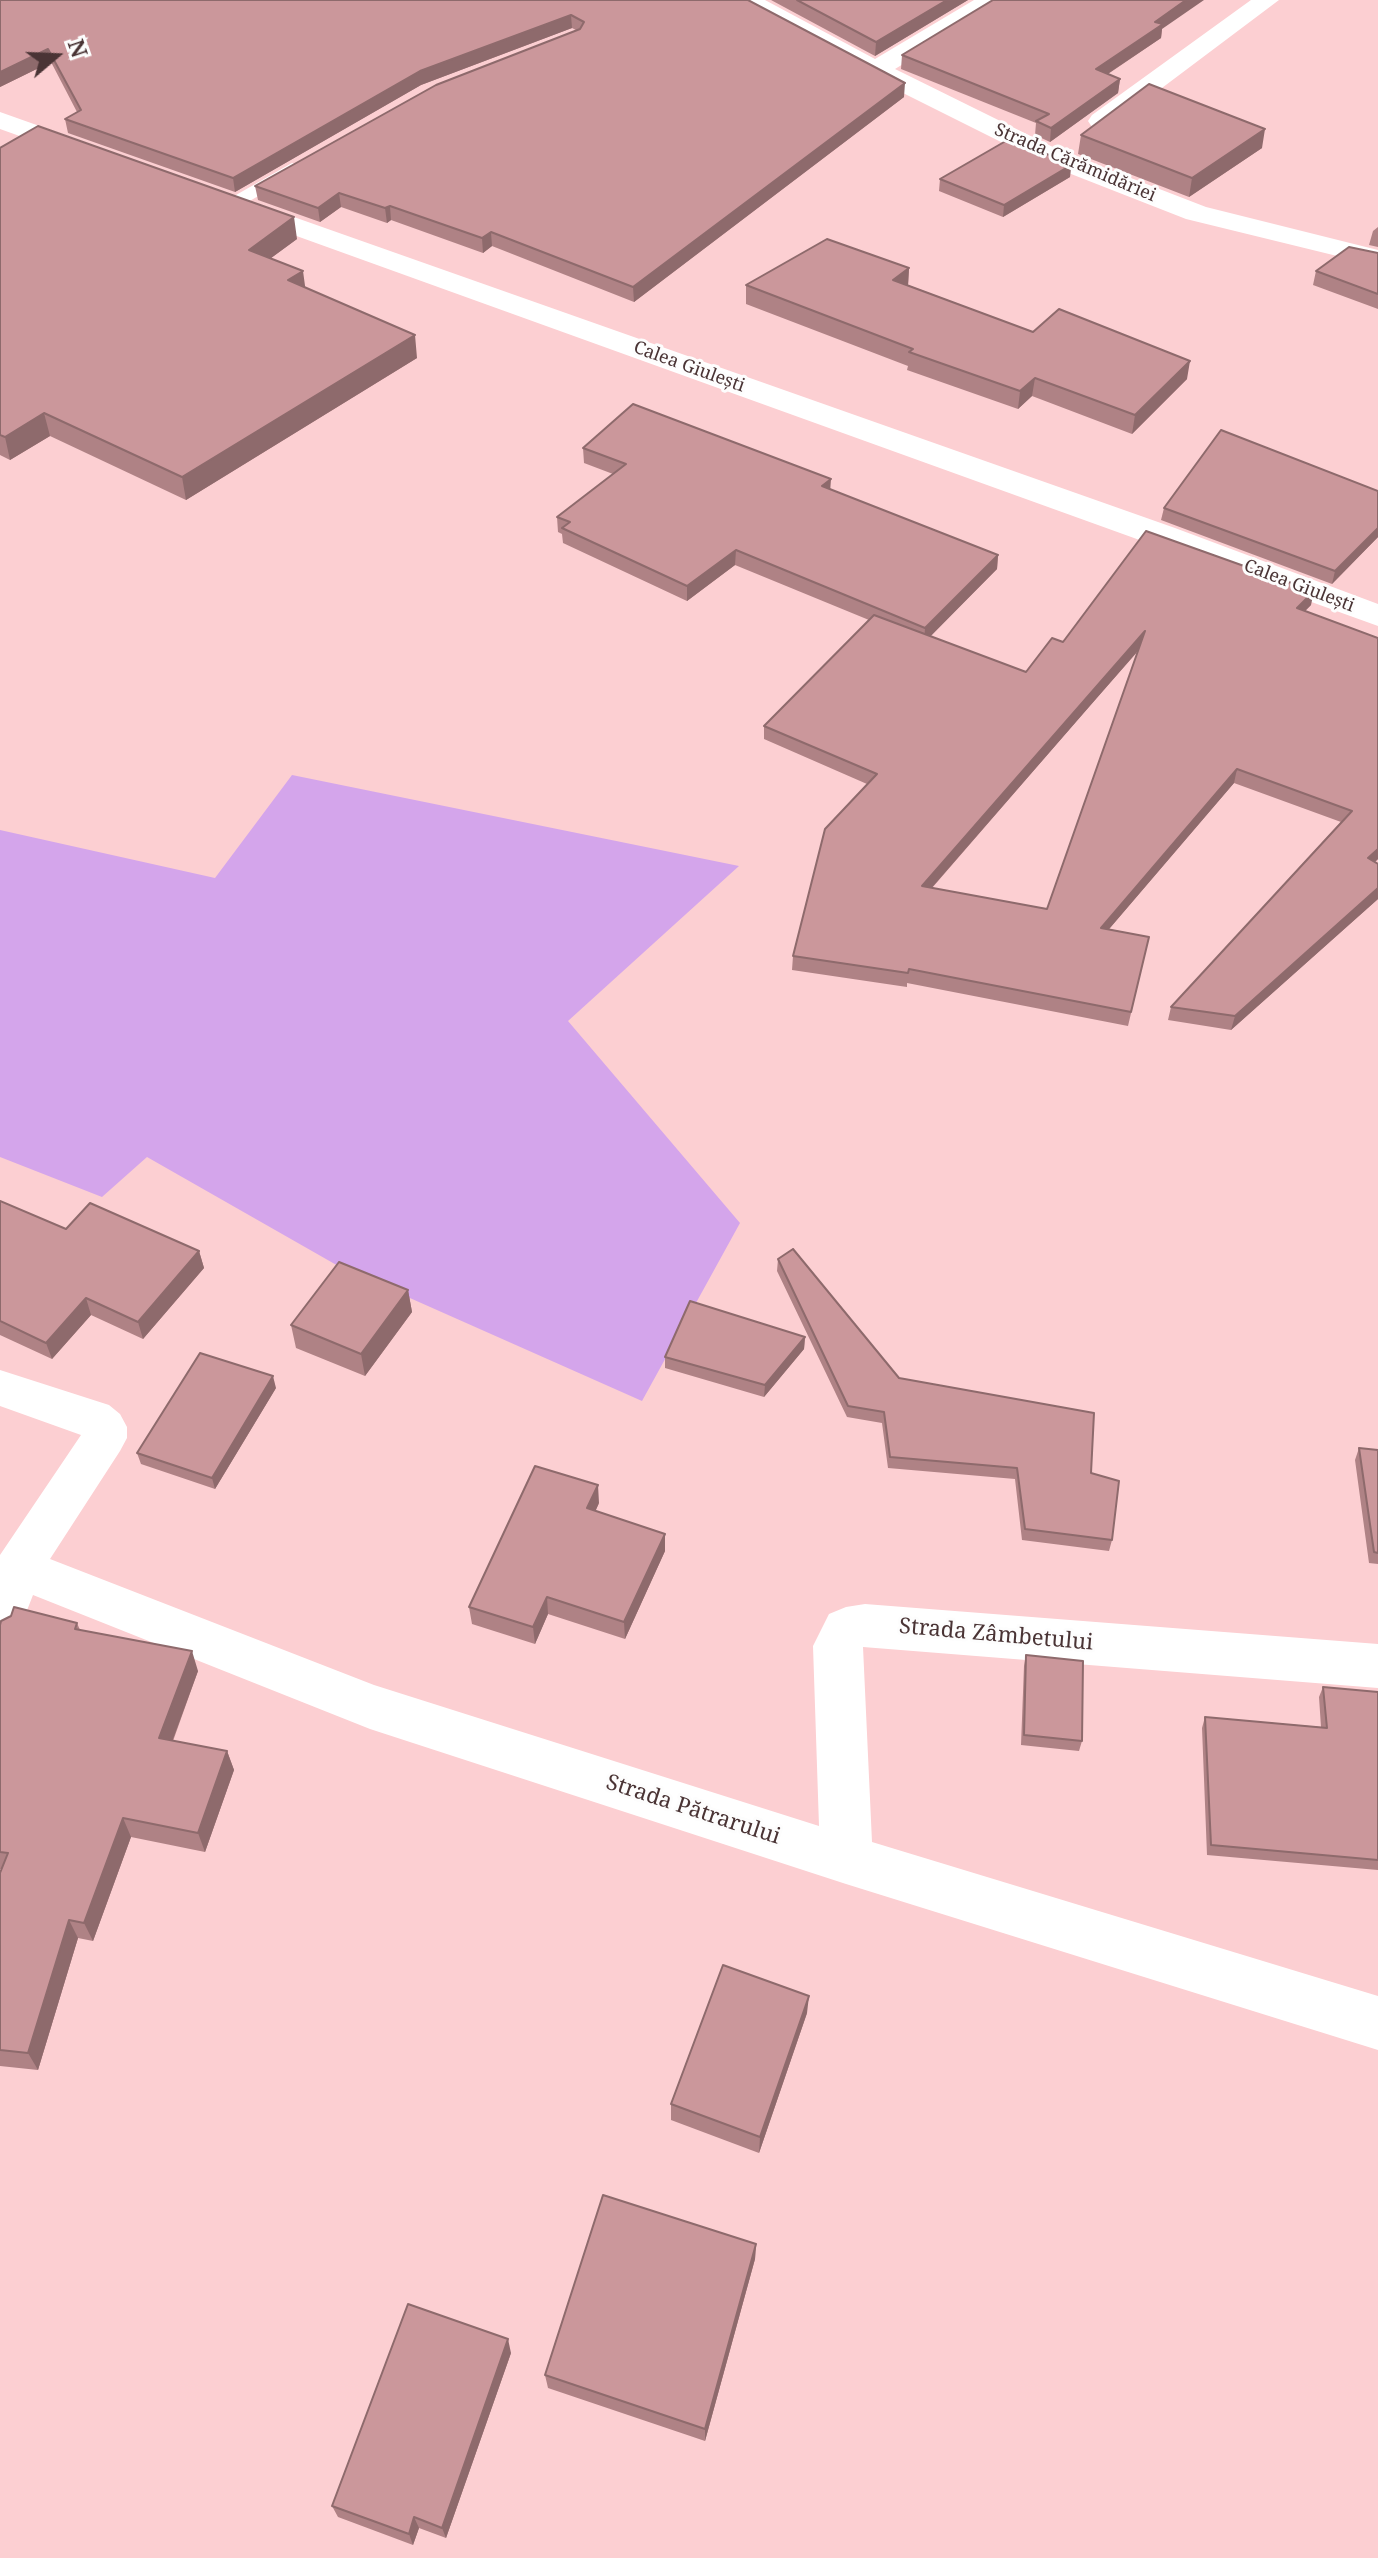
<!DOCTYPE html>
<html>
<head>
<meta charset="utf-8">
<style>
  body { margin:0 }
  #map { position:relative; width:1378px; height:2558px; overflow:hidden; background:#fccfd2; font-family:"Noto Serif",serif }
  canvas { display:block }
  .north { position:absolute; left:16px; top:16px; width:80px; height:80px; -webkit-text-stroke:6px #fdfdfd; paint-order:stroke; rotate:71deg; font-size:22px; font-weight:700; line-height:32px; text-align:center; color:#4a3435 }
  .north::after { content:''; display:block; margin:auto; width:28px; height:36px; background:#4a3435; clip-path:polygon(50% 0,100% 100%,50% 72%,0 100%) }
</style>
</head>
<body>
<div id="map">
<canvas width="1378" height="2558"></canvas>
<div class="north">N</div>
</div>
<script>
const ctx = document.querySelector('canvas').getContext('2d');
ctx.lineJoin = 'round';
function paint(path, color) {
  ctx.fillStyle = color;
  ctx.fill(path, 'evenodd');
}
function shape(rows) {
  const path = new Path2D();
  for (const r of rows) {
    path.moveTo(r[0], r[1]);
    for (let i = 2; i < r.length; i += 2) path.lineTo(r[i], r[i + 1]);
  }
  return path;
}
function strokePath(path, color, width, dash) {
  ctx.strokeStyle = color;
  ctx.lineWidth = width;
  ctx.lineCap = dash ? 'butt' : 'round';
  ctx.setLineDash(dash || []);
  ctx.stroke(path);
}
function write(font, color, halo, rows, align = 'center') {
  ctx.font = font + ' "Noto Serif",serif';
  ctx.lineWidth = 6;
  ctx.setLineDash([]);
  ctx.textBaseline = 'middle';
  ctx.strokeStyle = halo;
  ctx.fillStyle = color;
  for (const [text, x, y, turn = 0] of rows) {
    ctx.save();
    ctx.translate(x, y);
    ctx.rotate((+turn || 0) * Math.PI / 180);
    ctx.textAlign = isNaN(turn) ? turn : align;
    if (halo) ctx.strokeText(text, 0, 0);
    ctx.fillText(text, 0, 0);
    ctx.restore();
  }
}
paint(shape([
  [292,775,739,866,568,1021,740,1223,642,1401,340,1267,147,1157,102,1197,0,1157,0,830,215,878]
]), '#d4a5eb');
paint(shape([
  [292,163,299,165,302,169,299,173,239,207,232,209,222,203,292,163]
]), '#fff');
paint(shape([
  [735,0,765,0,875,59,974,0,1003,0,1000,5,895,69,1061,151,1206,207,1378,250,1378,266,1186,219,1043,163,867,75,738,5,735,0],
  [1251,0,1279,0,1110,127,1092,127,1088,121,1092,115,1251,0],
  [0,1370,109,1405,120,1414,127,1427,127,1438,120,1451,50,1559,374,1685,819,1826,813,1646,829,1614,846,1607,865,1604,1378,1644,1378,1688,863,1647,872,1842,1378,1996,1378,2050,846,1884,370,1729,33,1595,17,1636,0,1642,0,1555,81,1435,0,1406,0,1370]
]), '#fff');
paint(shape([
  [0,112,93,145,97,151,93,157,84,159,0,129,0,112],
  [240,198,1175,528,1378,604,1378,626,230,212,226,206,230,200,240,198]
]), '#fff');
paint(shape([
  [0,0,748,0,904,97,634,302,492,246,483,253,391,220,387,223,341,207,320,222,258,200,255,186,576,30,572,28,421,85,235,192,68,133,65,119,77,112,51,62,0,87],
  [771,0,968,0,875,56],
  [1162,29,1161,38,1108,74,1120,79,1118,93,1050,142,1035,135,1036,123,901,69,902,55],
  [1081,135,1262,148,1189,197,1078,154],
  [0,148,297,239,271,258,305,287,417,358,186,500,50,436,10,460,0,455],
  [1071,165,1070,177,1003,217,939,191,940,179],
  [1378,227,1378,247,1369,245,1373,231],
  [1378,253,1378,309,1313,285,1316,271],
  [909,268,908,285,1033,332,1187,379,1132,434,1032,396,1018,409,907,370,908,366,746,304,746,285],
  [583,448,830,489,998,555,997,569,930,636,1026,672,1063,642,1311,605,1305,611,1378,638,1378,859,1375,862,1378,864,1378,899,1231,1030,1168,1020,1171,1007,1341,822,1234,783,1109,929,1149,937,1128,1026,907,983,907,987,792,970,793,956,867,784,764,739,764,726,869,620,735,565,687,601,563,543,562,534,558,532,557,517,613,474,584,463],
  [1139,650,1047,909,932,888,1087,709],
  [1378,491,1378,537,1332,584,1161,520,1164,508],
  [0,1201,66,1229,199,1251,204,1268,143,1339,91,1315,52,1359,0,1335],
  [778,1259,899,1378,1091,1473,1112,1540,1109,1551,1022,1540,1015,1479,888,1468,882,1423,847,1417,777,1271],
  [408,1290,412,1312,365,1376,296,1348,291,1325],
  [805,1337,804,1349,764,1397,665,1368,665,1357],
  [276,1388,215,1489,141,1464,137,1453],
  [1359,1448,1378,1450,1378,1564,1369,1563,1355,1460],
  [599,1503,595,1511,665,1534,665,1551,625,1639,548,1614,535,1644,472,1624,469,1607],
  [77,1623,80,1630,198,1671,173,1741,227,1751,234,1770,205,1852,131,1837,93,1941,78,1938,38,2070,0,2066,0,1873,2,1869,0,1869,0,1625],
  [1026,1655,1082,1741,1079,1751,1021,1745,1024,1666],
  [1323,1687,1378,1692,1378,1870,1207,1855,1202,1728,1205,1717,1321,1727,1319,1697],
  [807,2013,759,2153,671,2120,671,2104],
  [756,2244,755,2259,705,2441,548,2388,545,2375],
  [511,2353,446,2538,419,2528,413,2545,338,2517,332,2506]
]), '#af8285');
paint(shape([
  [947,0,968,0,875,56,876,42],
  [1186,0,1204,0,1162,29,1161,38,1094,83,1096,69,1155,22],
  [571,15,572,28,421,85,235,192,233,178,420,71],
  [48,49,51,62,0,87,0,72],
  [1120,79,1118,93,1050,142,1051,128],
  [905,83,904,97,634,302,633,287],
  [1265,129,1262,148,1189,197,1192,178],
  [1071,165,1070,177,1003,217,1004,205],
  [339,193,341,207,320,222,318,208],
  [390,206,391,220,387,223,385,208],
  [294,217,297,239,252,272,249,250],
  [491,232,492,246,483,253,482,238],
  [909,268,908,286,893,280],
  [303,271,306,293,288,280],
  [415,335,417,358,186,500,182,477],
  [1190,361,1187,379,1132,434,1135,415],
  [1035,378,1032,396,1018,409,1020,391],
  [44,413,50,436,10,460,5,437],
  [831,479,830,493,822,486],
  [1378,528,1378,537,1332,584,1335,571],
  [736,550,735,565,687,601,687,586],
  [998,555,997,569,924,643,925,628],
  [1314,591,1311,605,1294,622,1297,608],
  [1145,631,1143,645,921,900,922,886],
  [1237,769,1234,783,1098,942,1101,928],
  [1378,849,1378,859,1364,872,1368,858],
  [1378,888,1378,899,1231,1030,1235,1016],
  [199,1251,204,1268,143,1339,138,1322],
  [408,1290,412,1312,365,1376,361,1354],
  [86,1298,91,1315,52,1359,46,1343],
  [805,1337,804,1349,764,1397,765,1385],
  [273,1376,276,1388,215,1489,212,1478],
  [598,1485,599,1503,589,1526,587,1508],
  [665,1534,665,1551,625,1639,624,1622],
  [547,1597,548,1614,535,1644,533,1627],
  [192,1651,198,1671,166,1758,159,1738],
  [227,1751,234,1770,205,1852,198,1833],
  [123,1818,131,1837,93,1941,84,1923],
  [69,1920,78,1938,38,2070,28,2053],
  [809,1996,807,2013,759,2153,760,2137],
  [756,2244,755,2259,705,2441,705,2429],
  [508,2339,511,2353,446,2538,442,2528],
  [414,2517,419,2528,413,2545,409,2534]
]), '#8e6a6c');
const building = shape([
  [0,0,748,0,905,83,633,287,491,232,482,238,390,206,385,208,339,193,318,208,255,186,436,85,580,29,584,22,571,15,420,71,233,178,65,119,81,110,48,49,0,72,0,0],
  [797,0,947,0,876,42,797,0],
  [993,0,1186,0,1155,22,1163,24,1096,69,1120,79,1051,128,1036,121,1049,114,902,55,993,0],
  [1149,84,1265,129,1192,178,1081,135,1149,84],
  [38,126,294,217,249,250,303,271,288,280,415,335,182,477,44,413,5,437,0,435,0,148,38,126],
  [1011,138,1071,165,1004,205,940,179,1011,138],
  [827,239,909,268,893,280,1033,332,1059,309,1190,361,1135,415,1035,378,1020,391,909,352,913,349,746,285,827,239],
  [1349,247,1378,253,1378,294,1316,271,1349,247],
  [633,404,831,479,822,486,998,555,925,628,736,550,687,586,562,528,570,522,557,517,626,464,583,448,633,404],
  [1221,430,1378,491,1378,528,1335,571,1164,508,1221,430],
  [1146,531,1314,591,1297,608,1378,638,1378,849,1368,858,1378,864,1378,888,1235,1016,1171,1007,1352,811,1237,769,1101,928,1149,937,1131,1012,909,969,908,973,793,956,825,829,877,774,764,726,874,615,1026,672,1052,638,1063,642,1146,531],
  [1145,631,1047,909,922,886,1145,631],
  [0,1201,66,1229,90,1203,199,1251,138,1322,86,1298,46,1343,0,1321,0,1201],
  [793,1249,899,1378,1094,1413,1091,1473,1119,1481,1112,1540,1025,1529,1017,1468,890,1457,884,1412,848,1406,778,1259,793,1249],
  [339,1262,408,1290,361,1354,291,1325,339,1262],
  [690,1301,805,1337,765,1385,665,1357,690,1301],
  [200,1353,273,1376,212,1478,137,1453,200,1353],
  [1359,1448,1378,1450,1378,1553,1374,1552,1359,1448],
  [535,1466,598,1485,587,1508,665,1534,624,1622,547,1597,533,1627,469,1607,535,1466],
  [14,1607,77,1623,75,1629,192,1651,159,1738,227,1751,198,1833,123,1818,84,1923,69,1920,28,2053,0,2050,0,1873,8,1853,0,1852,0,1625,1,1621,11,1616,14,1607],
  [1026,1655,1083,1661,1082,1741,1024,1735,1026,1655],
  [1323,1687,1378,1692,1378,1860,1211,1845,1205,1717,1327,1728,1323,1687],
  [723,1965,809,1996,760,2137,671,2104,723,1965],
  [603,2195,756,2244,705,2429,545,2375,603,2195],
  [408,2304,508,2339,442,2528,414,2517,409,2534,332,2506,408,2304]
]);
paint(building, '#cb979b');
strokePath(building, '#8e6a6c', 2);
write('18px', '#4a3435', '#fdfdfd', [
  ["Strada Cărămidăriei",1075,163,23],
  ["Calea Giulești",689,367,20],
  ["Calea Giulești",1299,586,21]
]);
write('22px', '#4a3435', '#fdfdfd', [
  ["Strada Zâmbetului",996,1635,5],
  ["Strada Pătrarului",693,1810,18]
]);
</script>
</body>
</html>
